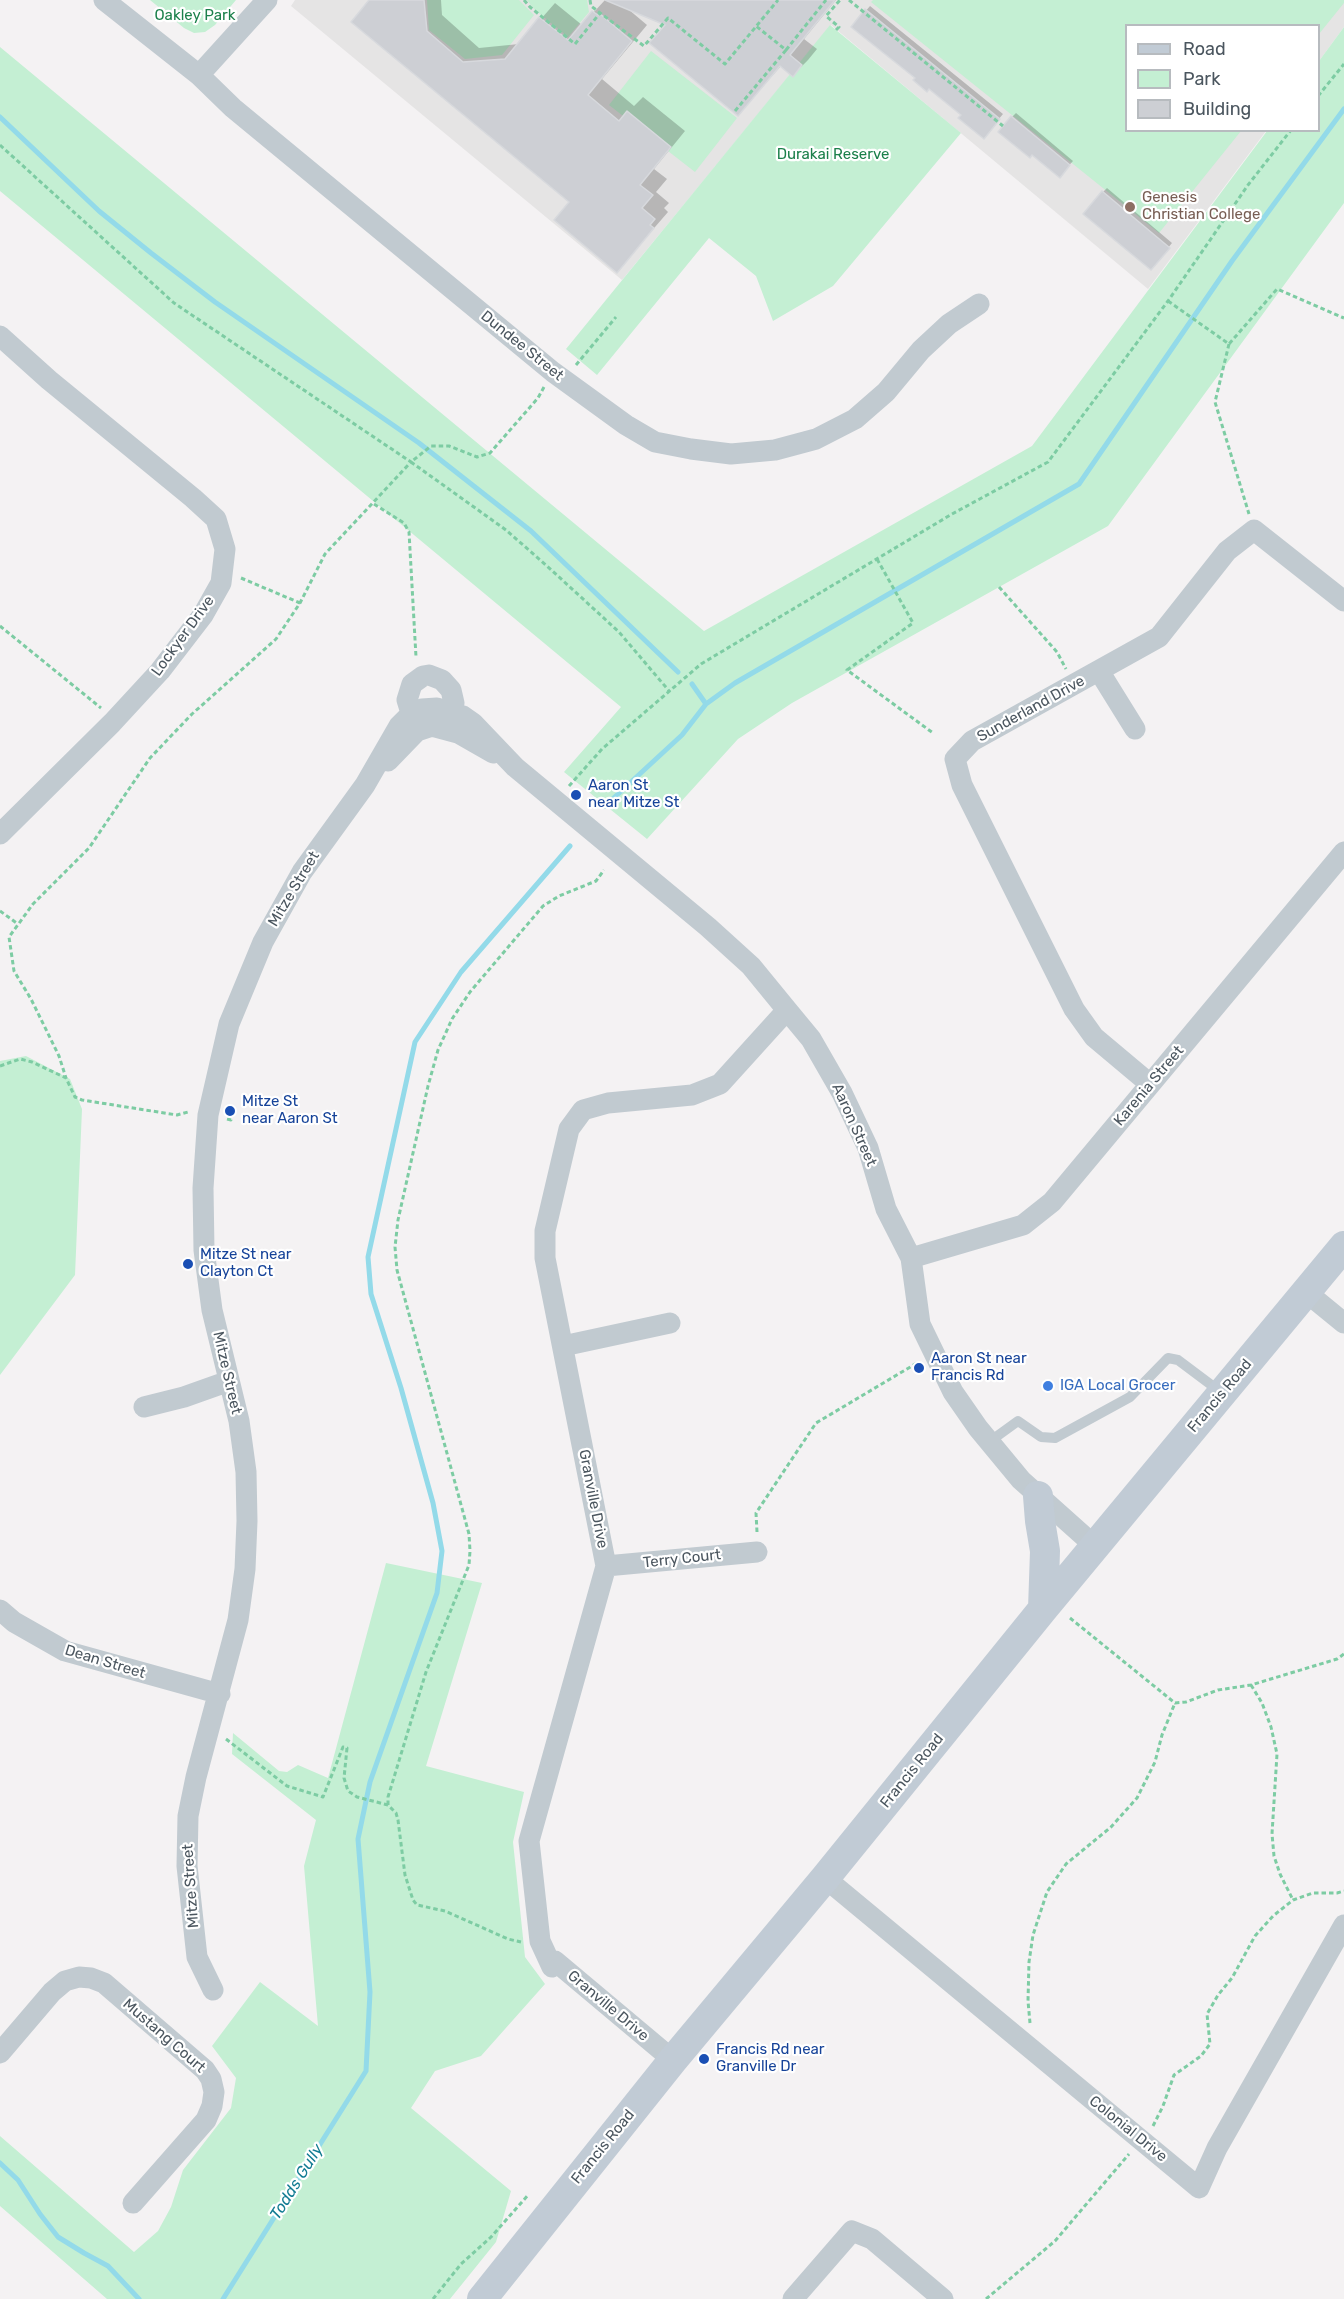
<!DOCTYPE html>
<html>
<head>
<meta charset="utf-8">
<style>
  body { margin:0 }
  #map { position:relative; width:1344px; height:2299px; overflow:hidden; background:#f4f2f3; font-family:Rubik,sans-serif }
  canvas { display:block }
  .legend { position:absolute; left:1125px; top:24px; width:195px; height:108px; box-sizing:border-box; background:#fff; border:2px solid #b7bbbf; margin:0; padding:8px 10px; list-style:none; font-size:18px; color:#4b565f }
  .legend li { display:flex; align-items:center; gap:12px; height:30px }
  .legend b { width:30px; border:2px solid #b7bbbf }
</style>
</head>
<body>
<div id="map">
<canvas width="1344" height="2299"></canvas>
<ul class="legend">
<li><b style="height:8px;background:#c1cbd5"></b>Road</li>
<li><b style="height:16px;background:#c4efd3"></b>Park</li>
<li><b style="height:16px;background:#cdcfd4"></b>Building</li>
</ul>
</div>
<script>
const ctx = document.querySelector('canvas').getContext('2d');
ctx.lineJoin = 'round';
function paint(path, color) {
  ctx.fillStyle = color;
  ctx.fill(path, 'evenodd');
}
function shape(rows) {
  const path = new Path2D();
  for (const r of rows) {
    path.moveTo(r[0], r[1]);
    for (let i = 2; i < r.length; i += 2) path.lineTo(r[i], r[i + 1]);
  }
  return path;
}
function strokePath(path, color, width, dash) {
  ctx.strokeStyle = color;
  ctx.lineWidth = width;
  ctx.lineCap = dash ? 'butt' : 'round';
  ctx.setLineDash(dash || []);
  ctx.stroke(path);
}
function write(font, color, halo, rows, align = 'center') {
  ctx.font = font + ' Rubik,sans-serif';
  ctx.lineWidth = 4.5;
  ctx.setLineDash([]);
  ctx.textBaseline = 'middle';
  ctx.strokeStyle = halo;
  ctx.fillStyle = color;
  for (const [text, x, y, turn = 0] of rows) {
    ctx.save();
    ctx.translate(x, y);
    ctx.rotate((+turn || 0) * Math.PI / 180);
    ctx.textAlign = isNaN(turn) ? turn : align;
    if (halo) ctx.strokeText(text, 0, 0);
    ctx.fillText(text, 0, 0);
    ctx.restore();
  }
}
paint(shape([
  [295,0,1344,0,1344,27,1319,61,1318,26,1126,26,1126,130,1266,131,1148,289,831,25,622,280,291,6]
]), '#e5e4e4');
paint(shape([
  [150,0,236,0,215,25,205,32,194,33,184,28],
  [427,0,519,0,534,15,502,55,465,59,429,30],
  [527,0,587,0,589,12,568,37,534,9],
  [873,0,1344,0,1344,3,1319,34,1318,26,1126,26,1126,130,1241,131,1159,233,871,2],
  [830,25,961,133,833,286,773,321,756,276,709,238,597,375,566,349],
  [1344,27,1344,203,1108,526,792,703,738,739,647,839,564,772,621,707,0,191,0,47,704,631,1032,446,1267,131,1318,130,1319,61],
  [651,51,737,118,695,172,609,105],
  [26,1056,70,1079,82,1109,75,1275,0,1375,0,1061],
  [386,1563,482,1583,426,1766,524,1792,513,1842,525,1957,545,1984,481,2056,435,2071,411,2108,511,2191,496,2242,450,2299,107,2299,0,2206,0,2136,134,2252,158,2231,171,2207,183,2170,231,2108,236,2078,212,2046,260,1982,318,2026,304,1866,316,1820,232,1754,233,1733,279,1771,287,1772,298,1765,328,1778]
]), '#c4efd3');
paint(shape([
  [371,0,441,0,442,15,479,48,519,44,555,3,582,25,605,0,836,0,804,39,817,49,808,60,793,75,781,66,738,114,667,24,628,9,647,25,602,79,634,106,643,97,685,131,654,169,667,179,656,192,669,203,664,208,668,212,617,271,571,202],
  [870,6,1003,114,987,133,853,26],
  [1016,113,1073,161,1063,172,1012,117],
  [1107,188,1172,243,1154,265,1103,192]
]), '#0003');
strokePath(shape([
  [0,117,99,211,151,253,215,302,419,443,531,531,678,672],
  [692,684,706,704],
  [605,806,682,735,706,704,735,683,1079,484,1232,261,1344,109],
  [0,2163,18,2180,40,2214,58,2237,84,2253,108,2266,139,2299],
  [223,2299,366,2071,370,1992,358,1839,370,1782,437,1593,442,1551,433,1503,401,1388,371,1294,368,1257,415,1042,461,972,570,846]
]), '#93dae9', 5);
const building = shape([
  [369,0,424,0,427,31,463,62,505,59,539,17,568,40,592,11,598,15,599,13,632,41,588,95,619,121,627,111,671,147,640,185,653,195,642,208,655,219,650,225,654,228,617,273,554,220,569,202,351,22,369,0],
  [605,0,835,0,790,55,802,65,793,77,780,66,738,116,649,43,665,25,605,0],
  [865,9,1000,119,984,139,958,118,961,115,929,89,927,92,913,80,915,78,851,27,865,9],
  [1011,116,1070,165,1060,178,1032,155,1030,158,998,132,1011,116],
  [1102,191,1170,248,1151,270,1083,214,1102,191]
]);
paint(building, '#cdcfd4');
strokePath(building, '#d7d9dd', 1.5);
strokePath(shape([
  [524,0,530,7,575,44,600,13],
  [590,0,591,6,644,46,668,18,725,64,778,0],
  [849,0,1003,126],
  [836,30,839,27,826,16,840,0],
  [786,50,826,0],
  [1318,96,1344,64],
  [735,111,786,50,756,26],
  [0,145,174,303,411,462,325,554,300,603,276,639,192,714,150,758,89,848,33,904,9,937,14,971,31,999,59,1056,66,1078],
  [1168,301,1229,344,1277,289,1344,318],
  [1229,344,1215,402,1249,514],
  [576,365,616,317],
  [544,387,538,398,490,453,477,457,449,446,431,446,411,462,506,530,547,566,619,632,670,692],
  [374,504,404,523,409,532,416,657],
  [877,559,913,623,847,670,933,733],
  [241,578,300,603],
  [999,587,1057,652,1066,669],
  [0,626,101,708],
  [569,786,602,749,701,664,952,514,1048,462,1168,301,1248,185,1291,130],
  [0,911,18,924],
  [0,1066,20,1059,32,1062,66,1078,75,1097,82,1100,177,1115,188,1112],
  [227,1119,231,1120,233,1108],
  [757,1532,756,1513,816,1423,917,1363],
  [1070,1618,1175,1703,1186,1702,1218,1690,1251,1685,1337,1659,1344,1654],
  [1251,1685,1262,1703,1271,1727,1277,1754,1272,1834,1274,1856,1280,1874,1293,1900],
  [226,1739,287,1786,323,1797,343,1747,347,1748,344,1778,348,1791,357,1797,388,1805,396,1813,398,1820,405,1875,413,1900,417,1905,445,1911,508,1939,521,1942],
  [388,1805,388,1797,426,1672,469,1565,470,1551,469,1534,397,1270,395,1247,398,1220,428,1086,438,1050,452,1019,470,992,543,906,559,896,596,881,604,870],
  [1030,2023,1028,2001,1029,1962,1033,1935,1047,1892,1066,1864,1111,1827,1137,1798,1155,1762,1162,1735,1175,1703],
  [1153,2126,1163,2106,1174,2075,1201,2056,1210,2044,1207,2014,1218,1995,1232,1978,1255,1936,1273,1916,1293,1900,1313,1893,1337,1893,1344,1891],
  [433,2299,461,2264,491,2237,529,2194],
  [986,2299,1055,2241,1129,2154]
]), '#7dcca3', 3, [4.5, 3]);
strokePath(shape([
  [989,1442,1018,1421,1041,1437,1055,1438,1130,1397,1168,1358,1178,1360,1222,1393]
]), '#c1cad0', 10);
strokePath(shape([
  [104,0,199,75,233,108,553,372,626,425,655,442,691,449,731,454,775,450,816,439,855,419,886,392,921,350,949,324,979,304],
  [199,75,267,0],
  [0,336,49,380,193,498,216,519,225,549,221,583,203,615,160,671,112,723,0,834],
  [1099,671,1135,729],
  [415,726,407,700,412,684,423,676,429,675,442,680,451,690,454,703,447,722],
  [388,761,417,731,432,726,458,733,493,753],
  [1150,1084,1094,1037,1074,1009,962,785,955,759,972,741,1159,637,1227,551,1254,530,1344,601],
  [911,1258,1023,1225,1052,1202,1344,852],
  [1306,1292,1344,1323],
  [563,1346,670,1323],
  [144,1407,184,1397,229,1381],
  [606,1566,757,1552],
  [0,1610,14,1622,65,1651,220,1694],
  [825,1878,1199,2188,1217,2148,1344,1925],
  [213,1990,197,1957,187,1866,188,1816,196,1777,238,1620,245,1569,247,1521,246,1472,239,1421,212,1310,204,1250,203,1188,208,1115,229,1024,263,942,302,872,365,785,399,726,411,714,422,709,437,708,463,716,473,723,515,767,708,927,751,966,787,1010,811,1039,842,1093,868,1148,886,1209,911,1258,920,1324,953,1392,978,1428,1021,1480,1096,1547],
  [0,2053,52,1992,65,1981,79,1977,91,1978,104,1983,205,2070,211,2079,214,2092,212,2106,206,2120,133,2203],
  [673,2060,555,1961,552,1967,540,1941,529,1841,606,1566,545,1258,545,1231,569,1129,583,1110,608,1103,692,1095,720,1084,787,1010],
  [793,2299,852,2231,872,2239,943,2299]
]), '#c1cad0', 21);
strokePath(shape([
  [1038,1496,1040,1521,1045,1551,1043,1609],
  [482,2299,673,2060,825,1878,1043,1609,1344,1246]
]), '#c1cbd5', 30);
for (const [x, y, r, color] of [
  [1130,207,6,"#8d6e63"],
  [576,795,6,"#1a4fb4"],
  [230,1111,6,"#1a4fb4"],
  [188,1264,6,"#1a4fb4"],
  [919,1368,6,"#1a4fb4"],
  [1048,1386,6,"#3f7fe0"],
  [704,2059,6,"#1a4fb4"]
]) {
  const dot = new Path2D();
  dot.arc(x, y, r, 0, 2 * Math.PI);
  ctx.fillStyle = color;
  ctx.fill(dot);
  strokePath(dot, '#fff', 2);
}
write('15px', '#1c804b', '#fff', [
  ["Oakley Park",195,16],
  ["Durakai Reserve",833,155]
]);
write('15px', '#785e54', '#fff', [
  ["Genesis",1142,198],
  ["Christian College",1142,215]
], 'left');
write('15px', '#4b565f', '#fff', [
  ["Dundee Street",522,346,39],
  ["Lockyer Drive",183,636,-54],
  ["Sunderland Drive",1031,709,-29],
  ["Mitze Street",294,889,-59],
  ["Karenia Street",1149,1086,-50],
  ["Aaron Street",854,1125,66],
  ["Mitze Street",227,1373,77],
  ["Francis Road",1220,1396,-50],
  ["Granville Drive",593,1499,79],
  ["Terry Court",682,1559,-6],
  ["Dean Street",105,1662,17],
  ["Francis Road",912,1771,-51],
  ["Mitze Street",191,1886,-94],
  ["Granville Drive",608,2006,40],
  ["Mustang Court",164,2036,41],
  ["Colonial Drive",1128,2129,39],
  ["Francis Road",603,2147,-51]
]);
write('15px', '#164399', '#fff', [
  ["Aaron St",588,786],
  ["near Mitze St",588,803],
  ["Mitze St",242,1102],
  ["near Aaron St",242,1119],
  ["Mitze St near",200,1255],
  ["Clayton Ct",200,1272],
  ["Aaron St near",931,1359],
  ["Francis Rd",931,1376],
  ["Francis Rd near",716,2050],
  ["Granville Dr",716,2067]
], 'left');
write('15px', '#366cbe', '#fff', [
  ["IGA Local Grocer",1060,1386]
], 'left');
write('italic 16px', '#137c93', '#fff', [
  ["Todds Gully",297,2182,-58]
]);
</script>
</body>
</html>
